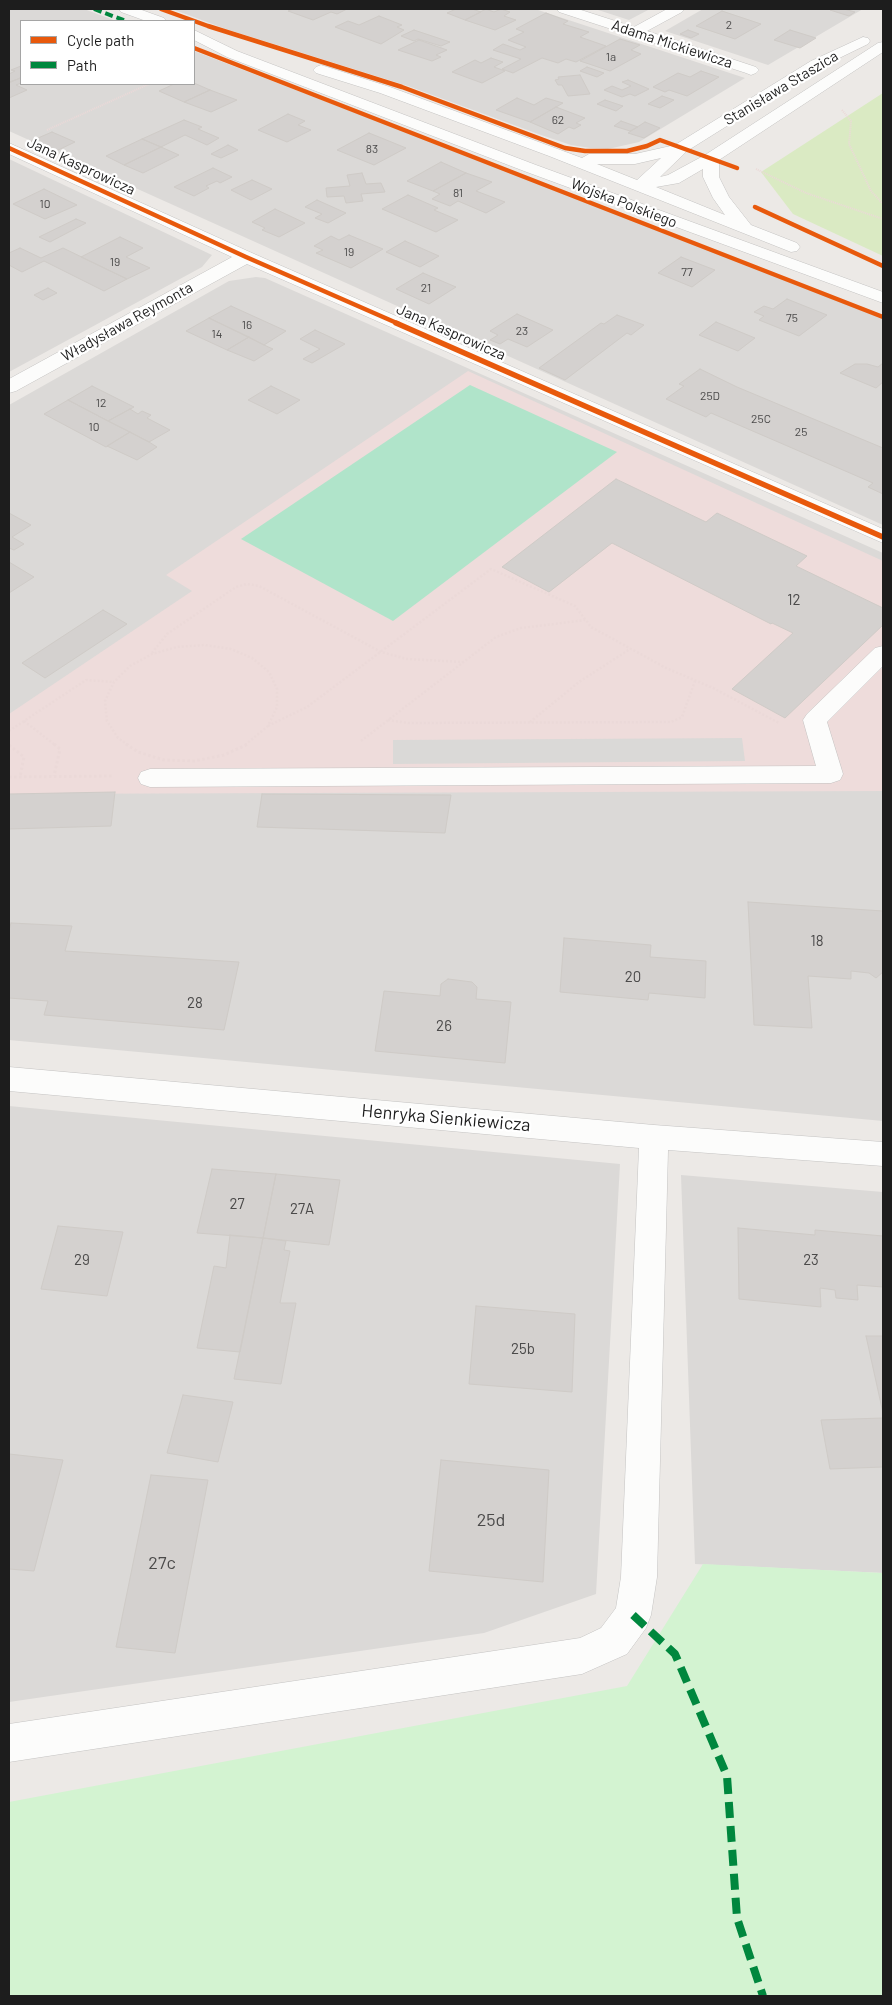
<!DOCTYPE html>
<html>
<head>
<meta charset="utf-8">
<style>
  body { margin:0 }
  #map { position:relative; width:892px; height:2005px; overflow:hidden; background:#ece9e6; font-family:Barlow,sans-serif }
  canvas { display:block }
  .frame { position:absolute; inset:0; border:10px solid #1d1d1d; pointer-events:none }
  .legend { position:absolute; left:20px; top:20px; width:175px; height:65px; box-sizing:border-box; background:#fff; border:1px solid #a5a5a5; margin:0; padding:6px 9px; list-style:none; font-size:15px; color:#1d1d1d }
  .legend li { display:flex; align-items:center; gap:10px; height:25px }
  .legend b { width:25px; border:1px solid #a5a5a5 }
</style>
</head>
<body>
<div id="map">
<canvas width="892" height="2005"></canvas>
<div class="frame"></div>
<ul class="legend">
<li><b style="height:6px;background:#e8590c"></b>Cycle path</li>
<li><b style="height:6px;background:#00873e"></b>Path</li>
</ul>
</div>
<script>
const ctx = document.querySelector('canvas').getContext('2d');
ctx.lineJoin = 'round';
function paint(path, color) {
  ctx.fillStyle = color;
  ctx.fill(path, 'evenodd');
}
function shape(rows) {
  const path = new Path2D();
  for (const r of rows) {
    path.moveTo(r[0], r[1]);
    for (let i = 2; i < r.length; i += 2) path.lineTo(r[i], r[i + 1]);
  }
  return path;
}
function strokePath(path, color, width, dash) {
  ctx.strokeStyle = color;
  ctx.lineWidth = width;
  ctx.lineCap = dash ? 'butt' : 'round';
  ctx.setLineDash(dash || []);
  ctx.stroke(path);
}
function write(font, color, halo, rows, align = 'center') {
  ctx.font = font + ' Barlow,sans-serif';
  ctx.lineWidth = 4.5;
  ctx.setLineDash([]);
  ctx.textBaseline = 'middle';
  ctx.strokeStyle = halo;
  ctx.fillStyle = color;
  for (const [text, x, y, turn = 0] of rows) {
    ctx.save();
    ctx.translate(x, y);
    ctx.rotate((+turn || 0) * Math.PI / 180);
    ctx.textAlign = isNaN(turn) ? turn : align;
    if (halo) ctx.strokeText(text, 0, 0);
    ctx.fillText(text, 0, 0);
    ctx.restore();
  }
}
paint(shape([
  [9,9,84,9,116,21,21,21,21,84,194,84,194,51,883,315,883,525,9,131],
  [172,9,535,9,745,78,639,142,608,149,590,148,571,145,541,135,408,86,226,29],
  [595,9,650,9,629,20],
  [703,9,863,9,768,65,665,31],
  [9,159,212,255,202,267,9,372],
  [256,277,265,278,883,553,883,1121,9,1040,9,405,229,281],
  [9,1106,620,1164,596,1594,484,1633,9,1702],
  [681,1175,883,1192,883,1573,695,1564]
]), '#dbd9d7');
paint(shape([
  [468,371,883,561,883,791,9,794,9,714,192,591,166,575]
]), '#eedcdb');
paint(shape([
  [883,93,883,256,793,214,761,172]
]), '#daeac3');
paint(shape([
  [703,1564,883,1573,883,1996,9,1996,9,1802,627,1686]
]), '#d3f3d1');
paint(shape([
  [470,385,617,452,393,621,241,539]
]), '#b0e4ca');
paint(shape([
  [742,738,745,761,393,764,393,740]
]), '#dad9d7');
const building = shape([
  [293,9,347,9,337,14,331,12,313,20,288,11,293,9],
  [456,9,472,9,481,12,465,20,447,13,456,9],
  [486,9,494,12,501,9,510,12,504,16,516,20,495,30,465,20,486,9],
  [833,9,844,9,855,12,849,16,830,10,833,9],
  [722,11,761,24,735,39,696,26,722,11],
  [546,13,568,21,563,24,589,32,580,37,606,46,576,62,566,59,558,63,542,58,513,73,502,69,521,59,493,50,503,44,520,50,526,47,508,40,524,32,516,29,546,13],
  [379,16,402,25,397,27,404,30,381,44,335,27,348,21,359,25,379,16],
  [414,30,450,42,441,46,418,39,414,41,401,36,414,30],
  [688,30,699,34,691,38,680,34,688,30],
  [790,30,816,38,800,48,774,40,790,30],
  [620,39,640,45,631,50,641,54,610,71,580,61,620,39],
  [419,40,447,50,436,55,441,57,432,61,398,50,419,40],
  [491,58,503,62,494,67,505,71,482,83,452,72,475,60,481,63,491,58],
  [21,66,21,78,9,82,9,74,15,71,11,70,21,66],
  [587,67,604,73,597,77,580,71,587,67],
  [701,71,719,77,687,96,669,90,665,92,653,87,678,73,690,77,701,71],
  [580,75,590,94,568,96,562,85,558,85,555,80,559,79,558,77,580,75],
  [20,78,21,83,16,85,27,90,9,98,9,83,20,78],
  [628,80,649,89,635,96,630,94,622,97,604,90,612,86,622,90,631,86,622,82,628,80],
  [194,83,210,90,184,102,159,91,174,84,194,83],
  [210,90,237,100,211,112,184,102,210,90],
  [662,96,674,100,660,108,648,104,662,96],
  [517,98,534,105,546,98,563,103,530,122,496,110,517,98],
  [605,100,623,106,616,111,597,104,605,100],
  [556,107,585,118,576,123,581,125,574,129,569,127,558,134,530,122,556,107],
  [288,114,305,121,298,125,311,130,287,142,258,130,288,114],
  [184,120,202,127,198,129,219,138,207,145,185,135,161,147,142,139,184,120],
  [621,121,638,127,630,131,614,126,621,121],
  [645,122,660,128,644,138,628,133,645,122],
  [52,132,75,142,54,152,31,141,52,132],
  [369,133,384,139,406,148,374,165,337,150,369,133],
  [142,139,161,147,124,165,106,156,142,139],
  [228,145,238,150,221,158,211,154,228,145],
  [161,147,179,155,143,173,124,165,161,147],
  [441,162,466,173,433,191,407,181,441,162],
  [213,168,232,177,220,183,217,181,206,186,209,188,194,196,174,187,213,168],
  [362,173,366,184,381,183,385,192,361,194,363,201,346,203,344,196,327,197,326,188,350,186,347,175,362,173],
  [466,173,492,182,476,191,505,202,486,213,458,201,450,206,432,199,440,194,433,191,466,173],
  [252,180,272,189,251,200,231,190,252,180],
  [44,189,77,205,45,219,13,204,44,189],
  [408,195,438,208,434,210,458,220,436,232,382,209,408,195],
  [317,200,346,213,328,223,315,218,322,214,305,207,317,200],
  [275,209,305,223,279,237,262,230,265,228,252,222,275,209],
  [76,219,86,223,50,242,39,237,76,219],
  [349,235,383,249,351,268,316,253,323,250,314,246,331,236,339,240,349,235],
  [120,237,143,248,126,257,150,268,127,279,81,257,120,237],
  [405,241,439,256,420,267,386,252,405,241],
  [20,248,41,258,63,248,127,279,104,291,44,261,22,272,9,265,9,253,20,248],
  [681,257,715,270,692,287,658,273,681,257],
  [423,273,456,287,429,304,396,289,423,273],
  [48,288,57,293,43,300,34,295,48,288],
  [787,299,827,315,799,336,759,320,764,316,754,312,764,306,773,309,787,299],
  [231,306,286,331,264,345,209,318,231,306],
  [517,314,553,330,527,347,508,339,500,344,490,340,498,335,490,331,517,314],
  [617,315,644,325,631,335,627,333,565,380,539,368,601,323,604,324,617,315],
  [209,318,249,337,227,350,186,331,209,318],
  [716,322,755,338,738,351,699,335,716,322],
  [315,330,345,344,312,363,303,359,320,349,300,339,315,330],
  [249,337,264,345,273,349,254,361,227,350,249,337],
  [883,363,883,382,876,388,840,373,855,364,867,364,878,367,883,363],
  [700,369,737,387,883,448,883,494,868,487,873,483,711,413,706,417,666,399,684,386,679,384,700,369],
  [92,386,134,407,108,421,68,400,92,386],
  [271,386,300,400,277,414,248,400,271,386],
  [68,400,108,421,130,432,106,447,44,414,68,400],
  [130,409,138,414,142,411,151,415,147,418,170,430,149,442,108,421,130,409],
  [130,432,149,442,157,447,137,460,107,446,130,432],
  [616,479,706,522,717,513,807,556,796,566,883,608,883,625,785,718,732,689,793,633,772,623,771,624,612,543,549,592,502,567,616,479],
  [9,513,31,525,12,537,24,544,14,550,9,548,9,513],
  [9,562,34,577,9,593,9,562],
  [103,610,127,624,45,678,22,663,103,610],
  [115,792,111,826,9,829,9,794,115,792],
  [262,794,451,795,445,833,257,827,262,794],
  [748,902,883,911,883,972,876,978,869,973,851,971,851,979,808,976,812,1028,754,1025,748,902],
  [11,923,72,926,65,951,239,962,224,1030,44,1015,48,1001,9,998,9,930,11,923],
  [564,938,651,945,650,957,706,961,705,998,649,993,648,1000,560,992,564,938],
  [448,979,472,982,477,987,476,999,511,1002,505,1063,375,1051,384,991,440,996,441,984,448,979],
  [212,1169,276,1174,263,1238,197,1233,212,1169],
  [276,1174,340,1180,329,1245,263,1238,276,1174],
  [58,1226,123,1232,107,1296,41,1289,58,1226],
  [738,1228,815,1235,815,1230,883,1236,883,1287,857,1285,858,1300,836,1298,835,1290,820,1288,821,1307,739,1299,738,1228],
  [230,1235,263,1238,240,1352,197,1348,214,1266,226,1268,230,1235],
  [263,1238,286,1241,284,1250,290,1251,280,1303,296,1303,281,1384,234,1379,263,1238],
  [476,1306,575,1314,572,1392,469,1384,476,1306],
  [866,1336,883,1336,883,1413,866,1336],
  [183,1395,233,1402,218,1462,167,1453,183,1395],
  [883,1418,883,1467,830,1469,821,1420,883,1418],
  [9,1454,63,1460,34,1571,9,1569,9,1454],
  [441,1460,549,1470,543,1582,429,1571,441,1460],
  [151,1475,208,1480,175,1653,116,1647,151,1475]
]);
paint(building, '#d4d1cf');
strokePath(building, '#cfcbc7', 1);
const minor = shape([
  [119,9,139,9,164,18,166,21,146,21,121,12,119,9],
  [557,9,578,9,634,27,667,9,684,9,682,12,647,31,756,67,759,70,756,73,751,75,746,73,559,12,557,9],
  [194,30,237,51,536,165,883,292,883,303,524,171,227,57,194,40,194,30],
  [863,37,868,38,870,41,868,44,821,67,687,151,660,177,668,175,705,155,878,43,883,42,883,52,719,160,719,177,729,197,751,225,797,243,800,247,797,251,791,252,549,156,380,93,316,73,313,70,316,67,321,65,390,87,582,158,589,154,635,154,675,145,811,61,863,37],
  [661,158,637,180,597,164,635,164,661,158],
  [703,169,703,177,713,198,725,215,656,187,679,183,703,169],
  [9,143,252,253,883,529,883,543,247,264,16,391,9,393,9,379,232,257,9,154,9,143],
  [883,646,883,666,827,722,843,774,840,780,831,783,150,787,141,784,138,778,141,772,150,769,816,766,803,720,807,714,875,648,883,646],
  [9,1067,654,1125,883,1142,883,1166,668,1150,657,1577,651,1615,646,1628,627,1654,582,1674,9,1762,9,1724,580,1638,601,1628,616,1608,621,1577,639,1148,9,1091,9,1067]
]);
strokePath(minor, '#c4c3c2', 1);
strokePath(shape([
  [842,110,851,121,849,144,871,191,883,204],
  [47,130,149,84],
  [756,169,806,193,883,219]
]), '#ebd9d8', 2, [1, 1]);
strokePath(shape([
  [152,653,167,634,236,587,247,584,259,586,381,652,407,659,463,662],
  [388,720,408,723,671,722,682,717,695,681],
  [24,721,55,745],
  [530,722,579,682,630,649],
  [268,726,307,707,491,569,575,606,591,627,666,668,713,688,779,723],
  [9,731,86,680,114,682],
  [361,741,496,637,521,628,585,620],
  [128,745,118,738,107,721,105,701,114,682,130,666,152,654,177,647,205,645,231,649,252,658,269,672,277,689,277,707,268,726,245,745]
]), '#ebd9d8', 2.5, [2, 2]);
strokePath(shape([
  [54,744,60,749,54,776],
  [126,744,138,752,164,760,194,761,224,755,248,744],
  [9,745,24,757,20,777],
  [9,777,113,776]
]), '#ebd9d8', 3, [2.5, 2.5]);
paint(minor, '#fcfcfb');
strokePath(shape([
  [94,9,126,21]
]), '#00873e', 4, [8, 4]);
strokePath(shape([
  [633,1615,675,1654,727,1776,737,1918,763,1996]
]), '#00873e', 8, [16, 8]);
strokePath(shape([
  [161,9,208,26,402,87,565,148,585,151,627,151,647,146,660,140,737,168],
  [194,48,883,317],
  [9,148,246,257,399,324],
  [755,207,883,266]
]), '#e8590c', 4.5);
strokePath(shape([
  [396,323,883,537]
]), '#e8590c', 5.5);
write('12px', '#4b4a4a', null, [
  ["2",729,25],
  ["1a",611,57],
  ["62",558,120],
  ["83",372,149],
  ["81",458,193],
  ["10",45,204],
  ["19",349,252],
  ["19",115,262],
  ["77",687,272],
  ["21",426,288],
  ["75",792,318],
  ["16",247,325],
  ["23",522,331],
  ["14",217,334],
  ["25D",710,396],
  ["12",101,403],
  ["25C",761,419],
  ["10",94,427],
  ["25",801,432]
]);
write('15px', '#1d1d1d', '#fff', [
  ["Adama Mickiewicza",672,44,18],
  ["Stanisława Staszica",781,88,-31],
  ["Jana Kasprowicza",81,166,25],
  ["Wojska Polskiego",624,203,21],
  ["Władysława Reymonta",127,322,-29],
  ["Jana Kasprowicza",451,332,24]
]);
write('15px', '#4b4a4a', null, [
  ["12",794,600],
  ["18",817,941],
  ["20",633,977],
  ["28",195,1003],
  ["26",444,1026],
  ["27",237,1204],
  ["27A",302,1209],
  ["29",82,1260],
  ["23",811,1260],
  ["25b",523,1349]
]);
write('18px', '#1d1d1d', '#fff', [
  ["Henryka Sienkiewicza",446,1118,5]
]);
write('18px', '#4b4a4a', null, [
  ["25d",491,1520],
  ["27c",162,1563]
]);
</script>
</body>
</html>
